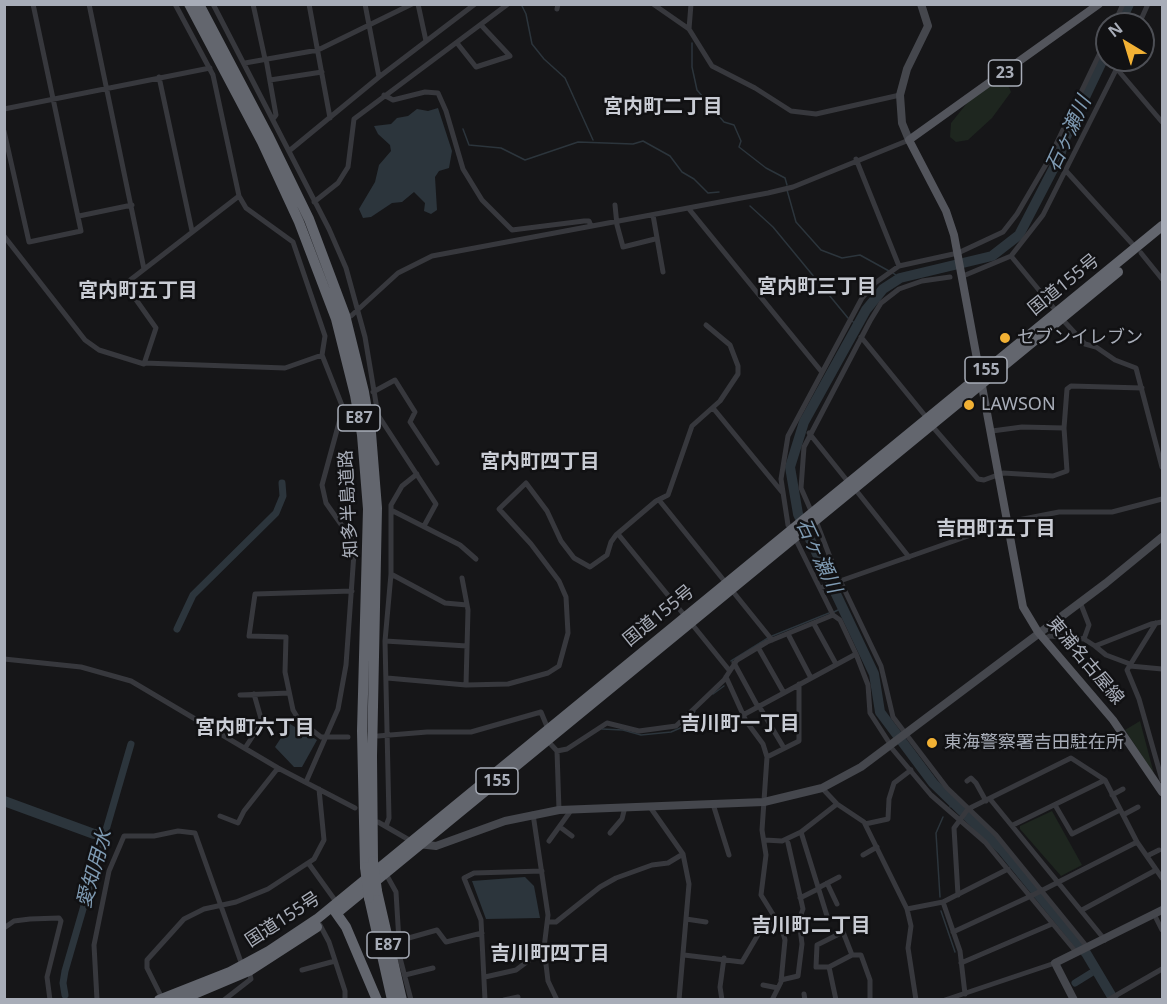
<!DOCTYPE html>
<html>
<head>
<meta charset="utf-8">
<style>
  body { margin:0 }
  #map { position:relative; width:1167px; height:1004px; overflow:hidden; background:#161618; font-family:"Noto Sans",sans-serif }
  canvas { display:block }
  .frame { position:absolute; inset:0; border:6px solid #a8adb8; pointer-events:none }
  .north { position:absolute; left:1095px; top:12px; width:60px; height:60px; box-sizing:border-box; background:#111113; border:2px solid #4d4f55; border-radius:50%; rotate:322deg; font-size:16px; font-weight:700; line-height:24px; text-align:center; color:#a8adb8 }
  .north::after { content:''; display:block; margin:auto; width:21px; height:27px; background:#f2b134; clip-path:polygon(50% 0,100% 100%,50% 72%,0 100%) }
</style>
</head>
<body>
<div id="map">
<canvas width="1167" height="1004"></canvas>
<div class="frame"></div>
<div class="north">N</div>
</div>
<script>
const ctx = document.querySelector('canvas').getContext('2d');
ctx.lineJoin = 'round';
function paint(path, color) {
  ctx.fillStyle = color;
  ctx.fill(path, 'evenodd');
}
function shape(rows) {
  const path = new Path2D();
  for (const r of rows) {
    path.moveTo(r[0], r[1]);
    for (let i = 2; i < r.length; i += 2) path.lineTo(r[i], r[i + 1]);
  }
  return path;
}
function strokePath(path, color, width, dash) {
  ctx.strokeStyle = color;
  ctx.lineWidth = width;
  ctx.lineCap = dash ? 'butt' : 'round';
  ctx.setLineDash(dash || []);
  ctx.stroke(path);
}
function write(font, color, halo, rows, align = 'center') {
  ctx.font = font + ' "Noto Sans","Noto Sans JP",sans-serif';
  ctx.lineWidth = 5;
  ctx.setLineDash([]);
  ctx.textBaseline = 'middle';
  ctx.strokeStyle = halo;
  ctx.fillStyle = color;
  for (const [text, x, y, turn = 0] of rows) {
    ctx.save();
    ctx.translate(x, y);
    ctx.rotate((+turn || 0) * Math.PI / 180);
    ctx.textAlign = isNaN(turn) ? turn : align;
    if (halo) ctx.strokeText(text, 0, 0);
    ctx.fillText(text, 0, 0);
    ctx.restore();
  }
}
paint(shape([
  [995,78,1005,78,1011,92,992,118,968,140,956,142,950,137,951,123,972,97],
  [1140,721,1154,774,1125,730],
  [1052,811,1082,865,1061,876,1020,829,1020,826]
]), '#1e261f');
paint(shape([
  [438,108,452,151,449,168,439,171,435,177,437,210,431,214,424,211,425,203,414,192,402,202,392,203,371,217,363,218,359,209,375,182,379,165,391,151,390,145,378,134,374,126,391,124,397,118,408,116,417,109,428,111],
  [290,724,317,740,302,767,294,767,275,747],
  [525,877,534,886,540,918,486,919,472,881]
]), '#2c353c');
strokePath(shape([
  [521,4,526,14,532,44,544,59,565,78,593,140],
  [692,43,692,67,697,90,724,122,734,125,741,141,739,147,766,168,785,178,787,185],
  [463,129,469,145,501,148,525,160,578,142,633,144,643,141,670,156,682,172,694,179,708,193,719,192],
  [787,190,796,222,821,250,842,258,860,255,889,271],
  [750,206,773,227,848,318],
  [893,273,900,278],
  [852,321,857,325],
  [834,612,842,608],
  [772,636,829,613],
  [731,661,768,638],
  [713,694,724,686],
  [602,729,623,730,641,735,671,732,685,726,695,711],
  [950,807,952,802],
  [940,897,936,833,943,817],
  [941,911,955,952]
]), '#2c353c', 1.5);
strokePath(shape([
  [177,629,193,595,276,513,283,496,282,483],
  [1075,983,1096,970],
  [65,995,63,983,65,971,131,744]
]), '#2c353c', 7);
strokePath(shape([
  [1120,24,1129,4],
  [1107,51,1064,141,1060,156,1019,235,992,256,900,278,883,289,866,310,804,422,790,467,798,514,874,674,880,712,933,783,1003,851,1086,953,1114,1000],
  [4,801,94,834,104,834]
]), '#2c353c', 10);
strokePath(shape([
  [89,4,144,269],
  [175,4,213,75,239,196,246,208,293,242,325,336,322,355,343,408,322,485,326,503,352,540,354,553,346,665,338,709,306,782],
  [213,4,329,229,346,268,365,337,378,415,436,504,424,526],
  [253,4,265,59],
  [309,4,330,118],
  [365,4,379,77],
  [418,4,426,41],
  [653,4,689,29,712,66,755,88,791,111,816,114,900,95],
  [557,9,558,4],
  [1114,24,1123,4],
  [1139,24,1148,4],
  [689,29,691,4],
  [457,43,476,67,510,56,481,25],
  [266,59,276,115,273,119],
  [245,63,318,50,412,4],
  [1117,69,1162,122],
  [159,77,192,231],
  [270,80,322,72],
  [384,95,393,100,425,92,438,93,446,111,463,169,482,200,512,230,584,221,589,221,591,226],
  [4,109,210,68],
  [4,131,29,242,81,231,33,4],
  [289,151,379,77,475,4],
  [856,159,899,266],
  [1067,172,1136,248],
  [314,202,338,183,348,167,354,119,508,4],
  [615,205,617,225,623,247,655,239],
  [689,209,821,371],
  [653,215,663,272],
  [79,216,132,205],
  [4,236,85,340,99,350,144,364,156,328,125,284,239,196],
  [1141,253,1162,279],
  [1011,256,1057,312],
  [963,276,1011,256,1043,215,1121,60],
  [351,316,398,273,432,256,768,193,793,187,909,140],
  [1062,319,1085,344,1096,347,1115,360,1136,368,1162,467],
  [861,337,927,418],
  [144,363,285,368,322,355],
  [373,392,395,380,415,412,410,422,437,463],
  [713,408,782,492],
  [932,426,978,479,984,480,1003,473,1053,476,1067,471,1064,428,1067,389,1071,386,1142,388],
  [992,431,1022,427,1064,428],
  [809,433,849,483],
  [855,489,909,557],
  [659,500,772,640],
  [391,510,460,545,476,559],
  [812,513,801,488,804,447,870,321,881,303,899,289,922,281,950,277],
  [816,521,835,570,881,666,893,717,947,788,996,835,1088,948],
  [792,530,788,525,781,479,788,436,862,298,875,283,899,266,958,253,1003,232,1017,214,1048,161,1107,38],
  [618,534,685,616],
  [795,538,833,615,840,620,856,654,868,685,870,713,890,744],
  [391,574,445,603,467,605],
  [462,578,468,610,466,685],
  [820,588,1008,522,1059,512,1112,512,1162,499],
  [1080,602,1089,625,1084,639],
  [691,623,729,670],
  [1156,623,1127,670,1139,699,1162,780],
  [814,624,836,664],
  [788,634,811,678],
  [1044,639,1050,636,1084,639,1095,646,1151,624,1162,622],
  [385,641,467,646],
  [1095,646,1106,655,1130,664],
  [759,649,784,693],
  [4,659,81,667,131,681,278,768,355,808],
  [734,663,758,707],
  [1130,666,1162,669],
  [726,677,746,721,763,744,767,757,762,830,766,855,761,895,782,929,785,940,781,982,772,1000],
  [387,678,466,685,508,684,548,673,559,666,568,633,566,597,559,581,531,544,499,509,526,483,547,511,561,541,574,558,590,567,607,555,611,542,616,535,656,501,668,495,692,426,720,401,738,374,738,366,730,345,706,325],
  [240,695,289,693],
  [759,706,784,748],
  [743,715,856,654],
  [378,736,427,732,471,732,541,712,548,729],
  [348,737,321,737,299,720,293,710,285,672,286,637,249,636,255,594,352,591],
  [547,740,557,751,559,810],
  [889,745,931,795,985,842,1077,953],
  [245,748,262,722,254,694],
  [557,751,567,749,607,723,639,731,676,726,724,680,737,660,767,642,833,615],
  [767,757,799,741,799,684],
  [967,781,971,778,976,783,986,801],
  [822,788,837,804,864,822,907,909,911,926,908,948,916,1000],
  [1112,795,1123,789],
  [990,799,1105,940],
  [713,804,729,855],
  [1055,805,1072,834,1120,810],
  [650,807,683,854,689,884,679,1000],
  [533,814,548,915,544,948,548,981,557,1000],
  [1123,815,1138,807],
  [220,816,238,823,244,811,278,768],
  [378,822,411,841],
  [865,824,888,819,889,799,894,783,911,770],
  [1013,825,1105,780],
  [386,826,389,818,385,641,391,574,391,505,402,486,417,474],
  [560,827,572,836],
  [801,832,827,916],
  [610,833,622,819,625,807],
  [765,840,782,841,801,832,837,804],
  [549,841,572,809],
  [863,855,877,847],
  [1147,856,1159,850],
  [309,864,337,903],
  [386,874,396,892,400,958,411,1000],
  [827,883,837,904],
  [818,888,839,877],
  [958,895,954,828,968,809,1071,758,1105,780,1137,842,1162,878],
  [800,898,818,889],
  [907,909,943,902],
  [1082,910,1156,870],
  [1154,914,1162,930],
  [686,919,706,922],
  [548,922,556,922,600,887,616,878,652,865,668,863,683,854],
  [320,925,329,942,345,991,345,1000],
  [4,928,14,921,30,919,59,918,61,921,47,977,50,1000],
  [953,932,1031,896,1137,842],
  [398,941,437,930,446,942,482,933],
  [684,955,742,962,759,933,777,921],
  [852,955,843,932,817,945,816,967,829,967,852,955,861,955,870,980,870,1000],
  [961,963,1052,924],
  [829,967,836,1000],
  [302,970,335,961],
  [405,975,433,968],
  [485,977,516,970,544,949],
  [781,980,798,976,802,944,799,920,803,909,788,843],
  [763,985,778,988],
  [804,994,805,1000],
  [965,994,960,951,943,902,1008,869],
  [162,998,147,968,147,960,184,919,204,909,236,902,268,889,314,859,324,840,319,789],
  [97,1000,94,945,109,871,124,836,154,836,178,831,195,833,242,965],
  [224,1000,251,979,249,971],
  [485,1000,481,920,464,878,474,873,542,871],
  [504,1000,518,997],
  [722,1000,720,987,724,958],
  [945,1000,1055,963],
  [1108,1000,1162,969]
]), '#37383d', 5);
strokePath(shape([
  [909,140,902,123,900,95,907,69,928,26,921,4],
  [418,844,436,846,505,821,559,810,764,802,822,788,861,767,1106,583,1162,537],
  [1074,1000,1055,963,1162,910]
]), '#45474d', 8);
strokePath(shape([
  [1099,4,909,140,946,211,954,235,1023,607,1038,632,1113,720,1162,792]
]), '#53555c', 8);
strokePath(shape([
  [189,4,262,142,299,222,336,319,355,395,362,435,368,509,362,731,365,867],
  [199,4,268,135,309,219,345,315,364,392,371,433,377,508,372,756,373,861],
  [377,891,402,1000],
  [369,898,392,1000],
  [334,910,346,927,377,1000],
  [337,913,1118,272],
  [159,1000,230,972,269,951,317,919,1162,226],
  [180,1000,249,971,317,927]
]), '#63666e', 10);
strokePath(shape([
  [373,861,377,891],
  [365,867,369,898]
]), '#63666e', 10);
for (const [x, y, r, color] of [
  [1005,338,6,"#f2b134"],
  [969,405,6,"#f2b134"],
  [932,743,6,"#f2b134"]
]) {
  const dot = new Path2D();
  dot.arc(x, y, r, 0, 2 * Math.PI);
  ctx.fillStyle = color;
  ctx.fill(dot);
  strokePath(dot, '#111113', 2);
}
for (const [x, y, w] of [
  [1005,73,33],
  [986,370,42],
  [359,418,42],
  [497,781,42],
  [388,945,42]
]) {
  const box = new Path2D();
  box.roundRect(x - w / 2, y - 13, w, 26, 4.5);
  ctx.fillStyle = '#111113';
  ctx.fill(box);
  strokePath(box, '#a8adb8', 1.5);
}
write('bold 16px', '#a8adb8', null, [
  ["23",1005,73],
  ["155",986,370],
  ["E87",359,418],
  ["155",497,781],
  ["E87",388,945]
]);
write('18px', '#a8adb8', '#111113', [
  ["国道155号",1064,285,-39],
  ["知多半島道路",349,504,-93],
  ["国道155号",659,616,-39],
  ["東浦名古屋線",1085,661,50],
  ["国道155号",283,920,-33]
]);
write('18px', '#a8adb8', '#111113', [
  ["セブンイレブン",1017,338],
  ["LAWSON",981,405],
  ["東海警察署吉田駐在所",944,743]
], 'left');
write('bold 20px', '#c9ccd4', '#111113', [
  ["宮内町二丁目",663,107],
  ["宮内町三丁目",817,287],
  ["宮内町五丁目",138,291],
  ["宮内町四丁目",540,462],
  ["吉田町五丁目",996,529],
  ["吉川町一丁目",740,724],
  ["宮内町六丁目",255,728],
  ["吉川町二丁目",811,926],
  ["吉川町四丁目",550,954]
]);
write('italic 20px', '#7f9bb3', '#111113', [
  ["石ヶ瀬川",1069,134,-65],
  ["石ヶ瀬川",818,556,65],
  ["愛知用水",95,869,-74]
]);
</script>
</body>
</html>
